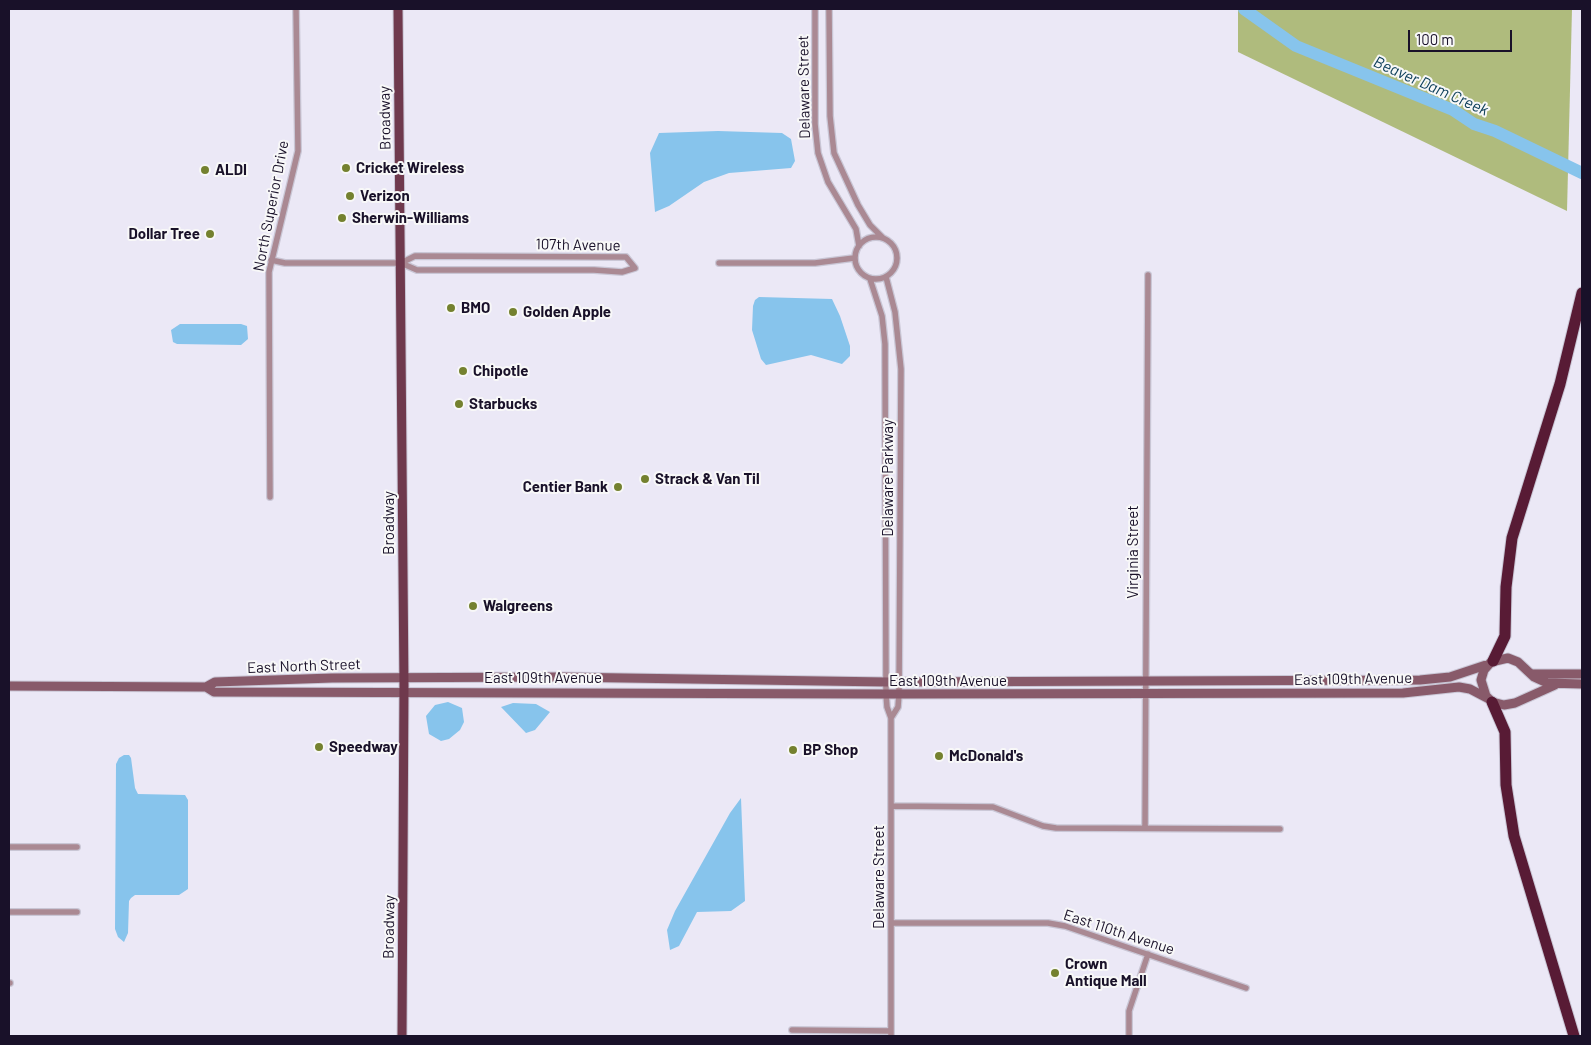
<!DOCTYPE html>
<html>
<head>
<meta charset="utf-8">
<style>
  body { margin:0 }
  #map { position:relative; width:1591px; height:1045px; overflow:hidden; background:#ebe8f6; font-family:Barlow,sans-serif }
  canvas { display:block }
  .frame { position:absolute; inset:0; border:10px solid #191129; pointer-events:none }
  .scale { position:absolute; left:1408px; top:30px; width:104px; height:22px; box-sizing:border-box; border:2px solid #191129; border-top:0; padding-left:6px; font-size:15px; line-height:18px; white-space:nowrap; color:#191129; -webkit-text-stroke:4px #f8f8f8; paint-order:stroke }
</style>
</head>
<body>
<div id="map">
<canvas width="1591" height="1045"></canvas>
<div class="frame"></div>
<div class="scale">100 m</div>
</div>
<script>
const ctx = document.querySelector('canvas').getContext('2d');
ctx.lineJoin = 'round';
function paint(path, color) {
  ctx.fillStyle = color;
  ctx.fill(path, 'evenodd');
}
function shape(rows) {
  const path = new Path2D();
  for (const r of rows) {
    if (r.length === 3) {
      path.moveTo(r[0] + r[2], r[1]);
      path.arc(r[0], r[1], r[2], 0, 2 * Math.PI);
      continue;
    }
    path.moveTo(r[0], r[1]);
    for (let i = 2; i < r.length; i += 2) path.lineTo(r[i], r[i + 1]);
  }
  return path;
}
function strokePath(path, color, width, dash) {
  ctx.strokeStyle = color;
  ctx.lineWidth = width;
  ctx.lineCap = dash ? 'butt' : 'round';
  ctx.setLineDash(dash || []);
  ctx.stroke(path);
}
function write(font, color, halo, rows, align = 'center') {
  ctx.font = font + ' Barlow,sans-serif';
  ctx.lineWidth = 4;
  ctx.setLineDash([]);
  ctx.textBaseline = 'middle';
  ctx.strokeStyle = halo;
  ctx.fillStyle = color;
  for (const [text, x, y, turn = 0] of rows) {
    ctx.save();
    ctx.translate(x, y);
    ctx.rotate((+turn || 0) * Math.PI / 180);
    ctx.textAlign = isNaN(turn) ? turn : align;
    if (halo) ctx.strokeText(text, 0, 0);
    ctx.fillText(text, 0, 0);
    ctx.restore();
  }
}
paint(shape([
  [1238,9,1572,9,1567,211,1238,52]
]), '#afbb7d');
paint(shape([
  [718,131,782,133,791,139,795,161,791,168,729,173,704,182,669,206,655,212,650,153,659,133],
  [759,297,832,299,840,316,850,346,850,356,842,364,811,355,766,365,761,359,752,330,753,306,755,300],
  [180,324,241,324,247,326,248,339,241,345,177,344,173,342,171,330],
  [448,702,462,708,464,722,460,730,449,739,441,741,429,734,426,716,435,705],
  [513,703,536,704,550,712,535,730,526,733,501,707],
  [124,755,129,755,131,758,135,788,138,794,185,795,188,800,188,889,179,895,135,895,131,898,129,901,128,933,124,942,118,937,115,929,116,764,119,758],
  [741,798,745,901,731,911,697,912,679,946,670,950,667,930,675,911,730,813]
]), '#87c4ec');
strokePath(shape([
  [1244,9,1296,46,1453,110,1474,124,1495,131,1582,173]
]), '#87c4ec', 12);
const street = shape([
  [815,9,815,124,818,153,828,182,856,229,859,246],
  [829,9,830,116,834,153,858,205,870,225,883,238],
  [876,258,21],
  [271,260,285,263,401,263,417,270,594,270,622,272,635,268,626,257,415,256,401,263],
  [719,263,815,263,854,258],
  [886,277,895,312,901,369,899,694,898,707,891,718],
  [870,279,882,316,885,344,886,694,887,707,891,718,891,1036],
  [270,497,269,272,298,151,296,9],
  [892,806,993,807,1043,826,1056,828,1280,829],
  [1145,828,1148,275],
  [9,847,77,847],
  [9,912,77,912],
  [892,923,1048,923,1065,926,1246,988],
  [9,983,10,983],
  [792,1030,891,1031],
  [1129,1036,1129,1011,1148,954]
]);
const secondary = shape([
  [1533,674,1582,674],
  [1555,685,1515,703,1504,705,1492,702,1486,696,1481,680,1484,670,1491,662,1508,658,1518,662,1534,677,1547,683,1582,684],
  [9,686,206,687,214,692,886,694,1403,693,1459,687,1470,689,1489,699],
  [206,687,215,682,332,678,559,677,887,682,1420,680,1450,677,1489,664]
]);
const primary = shape([
  [398,9,404,685,402,1036]
]);
const highway = shape([
  [1493,661,1505,636,1506,587,1512,538,1560,384,1582,293],
  [1492,702,1505,732,1506,785,1514,836,1574,1036]
]);
strokePath(street, '#c9c6d5', 8);
strokePath(secondary, '#c9c6d5', 11);
strokePath(primary, '#c9c6d5', 11);
strokePath(highway, '#c9c6d5', 13);
strokePath(street, '#aa8993', 5.5);
strokePath(secondary, '#885a6a', 9);
strokePath(primary, '#6f394d', 9);
strokePath(highway, '#581b35', 11);
for (const [x, y, r, color] of [
  [346,168,5,"#74812f"],
  [205,170,5,"#74812f"],
  [350,196,5,"#74812f"],
  [342,218,5,"#74812f"],
  [210,234,5,"#74812f"],
  [451,308,5,"#74812f"],
  [513,312,5,"#74812f"],
  [463,371,5,"#74812f"],
  [459,404,5,"#74812f"],
  [645,479,5,"#74812f"],
  [618,487,5,"#74812f"],
  [473,606,5,"#74812f"],
  [319,747,5,"#74812f"],
  [793,750,5,"#74812f"],
  [939,756,5,"#74812f"],
  [1055,973,5,"#74812f"]
]) {
  const dot = new Path2D();
  dot.arc(x, y, r, 0, 2 * Math.PI);
  ctx.fillStyle = color;
  ctx.fill(dot);
  strokePath(dot, '#f8f8f8', 2);
}
write('15px', '#191129', '#f8f8f8', [
  ["Delaware Street",804,87,-91],
  ["Broadway",385,118,-91],
  ["North Superior Drive",271,206,-79],
  ["107th Avenue",578,245,1],
  ["Delaware Parkway",888,478,-90],
  ["Broadway",389,523,-90],
  ["Virginia Street",1133,552,-90],
  ["East North Street",304,666,-2],
  ["East 109th Avenue",543,678],
  ["East 109th Avenue",1353,679,-1],
  ["East 109th Avenue",948,681],
  ["Delaware Street",879,877,-90],
  ["Broadway",389,927,-89],
  ["East 110th Avenue",1119,932,18]
]);
write('bold 15px', '#191129', '#f8f8f8', [
  ["Cricket Wireless",356,168],
  ["ALDI",215,170],
  ["Verizon",360,196],
  ["Sherwin-Williams",352,218],
  ["Dollar Tree",200,234,"right"],
  ["BMO",461,308],
  ["Golden Apple",523,312],
  ["Chipotle",473,371],
  ["Starbucks",469,404],
  ["Strack & Van Til",655,479],
  ["Centier Bank",608,487,"right"],
  ["Walgreens",483,606],
  ["Speedway",329,747],
  ["BP Shop",803,750],
  ["McDonald's",949,756],
  ["Crown",1065,964],
  ["Antique Mall",1065,981]
], 'left');
write('italic 16px', '#0f405b', '#f8f8f8', [
  ["Beaver Dam Creek",1431,86,24]
]);
</script>
</body>
</html>
